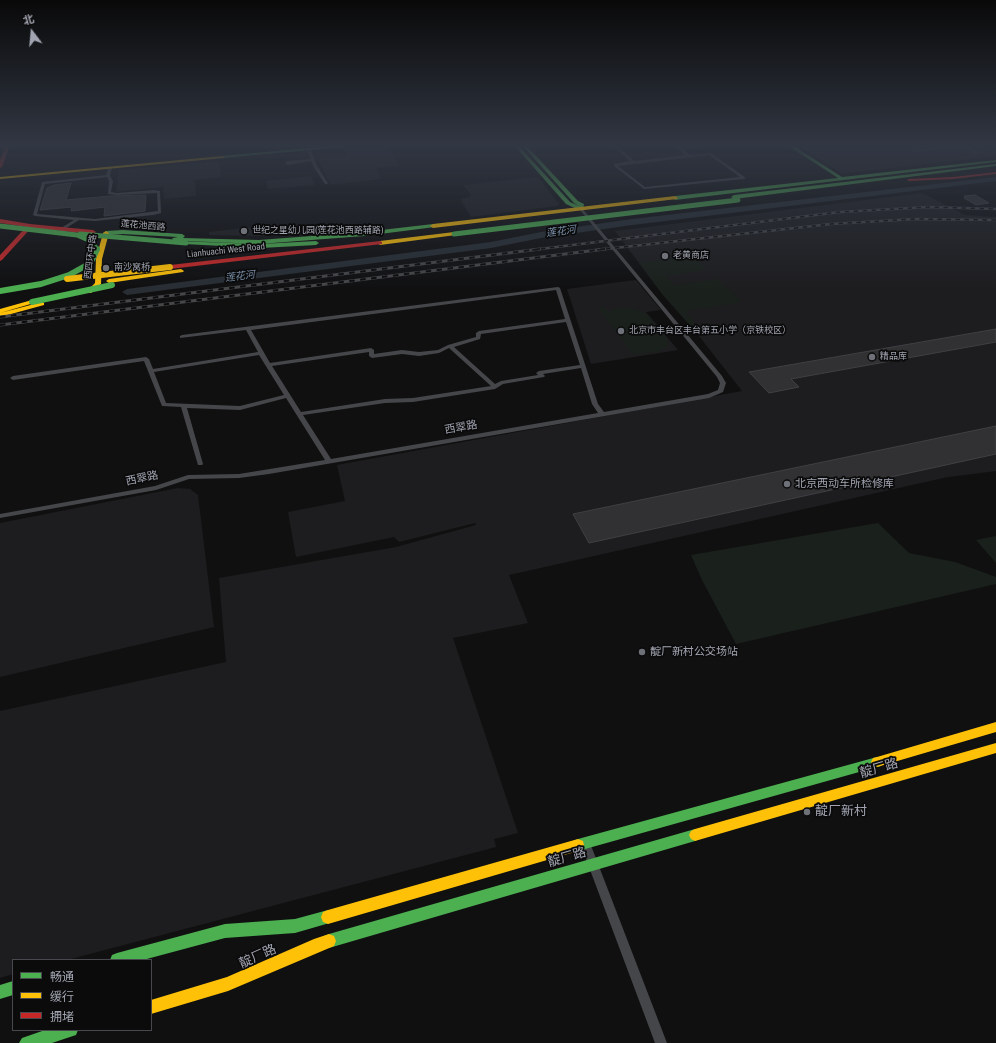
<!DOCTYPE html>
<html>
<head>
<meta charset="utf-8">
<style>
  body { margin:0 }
  #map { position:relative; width:996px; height:1043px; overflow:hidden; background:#101011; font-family:"Roboto Condensed","Noto Sans SC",sans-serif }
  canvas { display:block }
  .legend { position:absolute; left:12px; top:959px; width:140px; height:72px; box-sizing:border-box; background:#0b0b0c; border:1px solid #47494e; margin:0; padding:5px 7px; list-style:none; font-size:12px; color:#a2a5b1 }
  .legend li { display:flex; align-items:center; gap:8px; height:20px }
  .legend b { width:20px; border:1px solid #47494e }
  .north { position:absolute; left:12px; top:12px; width:40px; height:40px; -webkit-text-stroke:3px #0b0b0c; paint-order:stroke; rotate:344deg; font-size:11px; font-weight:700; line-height:16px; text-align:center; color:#a2a5b1 }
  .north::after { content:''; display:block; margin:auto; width:14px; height:18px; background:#a2a5b1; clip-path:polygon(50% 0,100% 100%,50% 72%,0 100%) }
</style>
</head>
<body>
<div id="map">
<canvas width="996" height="1043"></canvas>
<ul class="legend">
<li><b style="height:5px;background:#4caf50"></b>畅通</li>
<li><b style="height:5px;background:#ffc107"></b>缓行</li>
<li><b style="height:5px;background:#c62828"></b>拥堵</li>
</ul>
<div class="north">北</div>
</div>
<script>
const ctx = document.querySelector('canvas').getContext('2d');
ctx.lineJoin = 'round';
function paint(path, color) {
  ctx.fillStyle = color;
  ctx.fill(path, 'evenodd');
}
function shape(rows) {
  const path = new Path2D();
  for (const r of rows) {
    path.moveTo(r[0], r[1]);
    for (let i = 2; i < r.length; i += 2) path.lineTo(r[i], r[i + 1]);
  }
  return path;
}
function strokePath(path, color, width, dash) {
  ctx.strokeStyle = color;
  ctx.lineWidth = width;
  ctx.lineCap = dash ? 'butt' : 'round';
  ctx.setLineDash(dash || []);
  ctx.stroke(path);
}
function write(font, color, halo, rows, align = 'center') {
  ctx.font = font + ' "Roboto Condensed","Noto Sans SC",sans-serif';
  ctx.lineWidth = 3.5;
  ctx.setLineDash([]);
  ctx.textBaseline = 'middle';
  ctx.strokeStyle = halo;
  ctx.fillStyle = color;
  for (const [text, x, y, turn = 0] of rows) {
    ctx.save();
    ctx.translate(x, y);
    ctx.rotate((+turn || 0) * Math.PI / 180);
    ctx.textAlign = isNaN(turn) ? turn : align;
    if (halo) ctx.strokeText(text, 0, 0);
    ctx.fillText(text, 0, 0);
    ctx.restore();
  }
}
paint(shape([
  [374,145,387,145,399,166,376,168,381,179,330,185,318,158,347,155,344,148],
  [797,145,996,145,996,156,846,173,841,173],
  [219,161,221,177,195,180,196,196,164,199,163,187,116,192,119,170],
  [311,176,315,185,268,189,266,181],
  [538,177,559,204,557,206,471,217,460,199,470,197,471,195,463,185],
  [922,193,965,215,996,217,996,471,948,477,509,575,528,623,453,638,518,833,494,839,496,847,67,960,13,960,13,974,0,978,0,711,226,662,219,578,396,547,476,525,475,523,399,542,394,537,296,557,288,512,345,501,337,465,742,391,695,331,663,295,615,231],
  [270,225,271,230,266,236,209,235,209,232],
  [636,280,661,310,646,312,678,350,591,364,567,289],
  [178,488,190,489,198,495,214,627,0,677,0,523]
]), '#1d1d1f');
paint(shape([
  [693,256,707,270,666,276,675,286,717,279,742,302,685,311,701,330,695,331,663,295,639,263],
  [604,307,609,313,613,309,622,307,634,309,645,313,667,339,668,342,666,348,657,352,633,354,598,308],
  [878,523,909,553,955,562,996,577,996,584,736,644,702,580,691,555],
  [996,536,996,563,976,540]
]), '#1a201b');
paint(shape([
  [996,177,996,181,632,225,541,238,491,248,127,295,122,292,127,289,491,242,541,232,632,219,996,177]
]), '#282e34');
const building = shape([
  [71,183,66,200,110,196,146,195,145,211,104,216,105,207,71,211,72,207,40,210,47,188,54,185,71,183],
  [975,195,989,203,976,205,964,198,966,198,964,196,975,195],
  [996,329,996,342,791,379,799,387,769,393,749,372,996,329],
  [996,426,996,454,589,543,573,514,996,426]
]);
paint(building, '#313133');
strokePath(building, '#404044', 1);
paint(shape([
  [612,145,616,145,634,161,686,155,673,145,677,145,681,147,713,145,683,149,690,155,711,153,746,178,744,179,644,189,614,166,614,164,630,161,612,145],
  [709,155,740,177,645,187,618,166,709,155],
  [959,145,964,145,980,153,977,154,963,147,914,152,912,151,959,145],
  [309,149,311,150,317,166,328,183,327,184,325,184,313,166,311,161,288,165,286,164,285,162,287,161,311,159,307,150,309,149],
  [110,167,112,168,110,176,113,181,111,192,117,193,154,190,160,191,161,213,153,215,95,221,79,220,63,230,61,230,61,228,74,220,35,216,33,215,42,182,106,175,108,168,110,167],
  [107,177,109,181,108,194,117,195,157,193,158,211,95,219,37,214,45,184,107,177],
  [580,208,582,208,722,376,726,383,723,392,709,398,269,474,239,478,189,479,156,490,0,518,0,514,155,486,188,475,239,474,325,460,286,398,240,410,187,408,203,464,202,465,198,465,181,407,162,406,144,361,13,380,10,378,13,376,146,357,149,359,153,369,258,352,246,330,180,338,180,336,182,335,558,287,560,288,598,404,604,412,708,394,718,390,720,383,717,377,580,210,580,208],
  [556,290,565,319,479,331,476,333,476,337,448,345,438,350,419,352,402,350,374,354,374,350,371,348,270,363,251,330,556,290],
  [566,322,580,365,539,371,536,373,538,375,501,381,495,384,454,347,480,339,481,334,566,322],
  [449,348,491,386,413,398,385,399,301,412,272,366,369,352,369,356,372,358,402,354,419,356,439,353,449,348],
  [259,355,284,395,240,406,166,403,154,372,259,355],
  [581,368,592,404,598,413,331,459,303,415,385,403,413,402,495,389,503,384,544,377,545,376,543,374,581,368],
  [585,838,589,840,590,843,667,1043,655,1043,580,843,581,840,585,838]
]), '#454649');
paint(shape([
  [341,145,358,145,356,146,222,158,220,157,222,156,341,145],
  [514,145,518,145,570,202,579,206,574,203,522,145,526,145,578,201,584,204,583,210,579,210,566,204,514,145],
  [787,145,792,145,842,177,996,160,996,162,675,200,672,198,675,196,838,178,787,145],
  [996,164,996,166,734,199,731,197,734,195,996,164],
  [433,224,435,225,435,227,364,236,259,244,175,241,172,239,173,238,178,237,123,234,106,235,103,233,106,231,123,230,182,234,185,236,183,238,259,240,364,232,433,224],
  [186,241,261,244,316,241,319,243,316,245,261,248,184,244,183,243,186,241],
  [877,757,881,758,883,762,881,766,877,767,578,851,573,849,572,845,573,841,578,839,877,757],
  [695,829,699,831,701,835,699,839,695,841,329,948,324,946,322,941,324,936,329,934,695,829],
  [328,910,333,912,335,917,333,922,295,933,225,938,143,960,110,960,112,955,117,953,225,924,295,919,328,910],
  [13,981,13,995,0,999,0,985,13,981],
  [45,1030,78,1030,76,1035,52,1043,19,1043,22,1038,45,1030]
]), '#4caf50');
paint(shape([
  [222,156,224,157,224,158,0,179,0,177,222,156],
  [675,196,678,198,677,199,433,228,430,226,433,224,675,196],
  [106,231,109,233,102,259,101,284,91,293,87,293,87,291,95,283,96,259,103,233,106,231],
  [454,232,457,234,456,235,380,245,377,243,380,241,454,232],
  [181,269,184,271,183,272,109,283,106,281,109,279,181,269],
  [32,300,34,301,34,303,0,313,0,309,32,300],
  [42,302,44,303,44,305,0,317,0,313,42,302],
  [996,722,996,732,877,767,873,766,871,762,873,758,877,757,996,722],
  [996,743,996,753,695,841,691,839,689,835,691,831,695,829,996,743],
  [578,839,583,841,584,845,583,849,578,851,328,924,323,922,321,917,323,912,328,910,578,839],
  [329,934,334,936,336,941,334,946,228,991,151,1014,151,1000,227,977,314,939,329,934]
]), '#ffc107');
paint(shape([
  [6,145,10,145,2,167,0,168,0,160,6,145],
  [996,172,996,174,953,179,909,181,907,180,909,179,953,177,996,172],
  [0,219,30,224,93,230,96,232,93,234,31,228,2,260,0,261,0,255,26,227,0,223,0,219],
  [380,241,382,242,382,244,170,269,167,267,170,265,380,241]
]), '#c62828');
const railFar1 = shape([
  [532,250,840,212,929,207,996,209],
  [597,250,831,224,915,219,996,220]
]);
const rail = shape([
  [0,317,540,249],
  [0,325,605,249]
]);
strokePath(railFar1, '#464749', 2.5);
strokePath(rail, '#464749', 3);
strokePath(railFar1, '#0b0b0c', 1.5, [4.5]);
strokePath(rail, '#0b0b0c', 2, [5.5]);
strokePath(shape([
  [0,226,77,235,91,241,97,250],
  [80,234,186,243],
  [454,234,738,200]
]), '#4caf50', 5);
strokePath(shape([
  [0,291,41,284,69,275,87,265,92,260,97,249],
  [32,302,112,285]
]), '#4caf50', 6);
strokePath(shape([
  [67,279,170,267]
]), '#ffc107', 6);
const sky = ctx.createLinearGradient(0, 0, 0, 291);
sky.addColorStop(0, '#090909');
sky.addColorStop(0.5, '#313743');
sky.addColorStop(1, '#31374300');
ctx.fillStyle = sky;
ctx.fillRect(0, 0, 996, 291);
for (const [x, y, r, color] of [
  [244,231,4,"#6f7179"],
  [665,256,4,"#6f7179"],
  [106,268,4,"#6f7179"],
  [621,331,4,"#6f7179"],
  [872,357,4,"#6f7179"],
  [787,484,4,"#6f7179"],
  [642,652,4,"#6f7179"],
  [807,812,4,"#6f7179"]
]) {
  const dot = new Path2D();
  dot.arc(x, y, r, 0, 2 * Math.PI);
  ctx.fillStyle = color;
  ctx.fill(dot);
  strokePath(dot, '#0b0b0c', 1.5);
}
write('9px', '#a2a5b1', '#0b0b0c', [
  ["莲花池西路",143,226,5],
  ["Lianhuachi West Road",226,251,-6],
  ["西四环中路",91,257,-83]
]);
write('9px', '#a2a5b1', '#0b0b0c', [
  ["世纪之星幼儿园(莲花池西路辅路)",252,231],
  ["老黄商店",673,256],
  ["南沙窝桥",114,268],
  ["北京市丰台区丰台第五小学（京铁校区）",629,331],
  ["精品库",880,357]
], 'left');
write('italic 10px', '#7a90aa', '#0b0b0c', [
  ["莲花河",561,232,-8],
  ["莲花河",240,277,-7]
]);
write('11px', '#a2a5b1', '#0b0b0c', [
  ["西翠路",461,428,-10],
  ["西翠路",142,479,-12]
]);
write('11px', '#a2a5b1', '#0b0b0c', [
  ["北京西动车所检修库",795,484],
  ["靛厂新村公交场站",650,652]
], 'left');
write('13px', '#a2a5b1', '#0b0b0c', [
  ["靛厂路",879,769,-16],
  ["靛厂路",567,858,-16],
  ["靛厂路",258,957,-24]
]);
write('13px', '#a2a5b1', '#0b0b0c', [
  ["靛厂新村",815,812]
], 'left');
</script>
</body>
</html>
